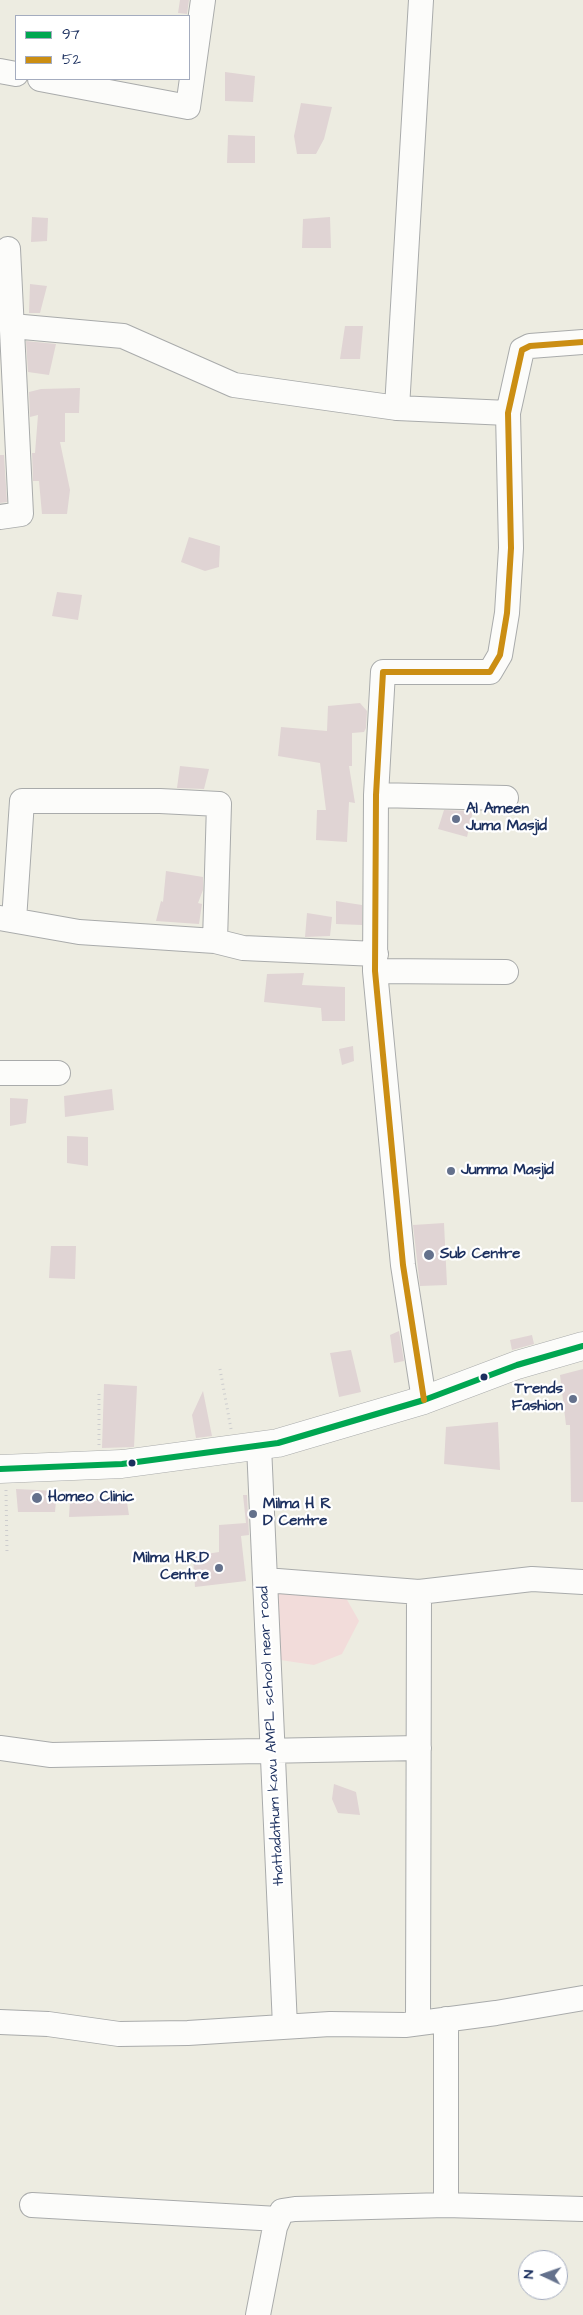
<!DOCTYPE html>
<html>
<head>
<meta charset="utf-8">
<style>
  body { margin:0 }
  #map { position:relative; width:583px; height:2315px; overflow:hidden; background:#edece1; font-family:"Architects Daughter",sans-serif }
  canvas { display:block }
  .legend { position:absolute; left:15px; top:15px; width:175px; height:65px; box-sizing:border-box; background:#fff; border:1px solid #a4acbf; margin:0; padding:6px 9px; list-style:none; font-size:15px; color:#1b2f5e }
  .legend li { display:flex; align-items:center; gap:10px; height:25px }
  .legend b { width:25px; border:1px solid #a4acbf }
  .north { position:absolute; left:518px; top:2250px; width:50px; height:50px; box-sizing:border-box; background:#fff; border:1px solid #a4acbf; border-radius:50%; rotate:273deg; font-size:14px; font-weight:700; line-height:20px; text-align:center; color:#1b2f5e }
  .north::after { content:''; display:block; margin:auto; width:18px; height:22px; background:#64718c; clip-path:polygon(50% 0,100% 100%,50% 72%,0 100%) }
</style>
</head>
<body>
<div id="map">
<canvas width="583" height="2315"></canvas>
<ul class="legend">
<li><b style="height:6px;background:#00a651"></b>97</li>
<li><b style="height:6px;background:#cb8e13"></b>52</li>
</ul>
<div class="north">N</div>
</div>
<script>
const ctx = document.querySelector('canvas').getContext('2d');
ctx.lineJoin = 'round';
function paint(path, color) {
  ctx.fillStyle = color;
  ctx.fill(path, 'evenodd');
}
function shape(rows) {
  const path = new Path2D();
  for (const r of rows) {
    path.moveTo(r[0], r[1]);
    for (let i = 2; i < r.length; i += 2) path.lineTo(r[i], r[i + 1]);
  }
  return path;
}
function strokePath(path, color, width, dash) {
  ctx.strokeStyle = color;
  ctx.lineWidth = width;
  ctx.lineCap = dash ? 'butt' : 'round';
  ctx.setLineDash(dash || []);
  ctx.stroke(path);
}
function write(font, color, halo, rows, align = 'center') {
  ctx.font = font + ' "Architects Daughter",sans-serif';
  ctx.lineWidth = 4.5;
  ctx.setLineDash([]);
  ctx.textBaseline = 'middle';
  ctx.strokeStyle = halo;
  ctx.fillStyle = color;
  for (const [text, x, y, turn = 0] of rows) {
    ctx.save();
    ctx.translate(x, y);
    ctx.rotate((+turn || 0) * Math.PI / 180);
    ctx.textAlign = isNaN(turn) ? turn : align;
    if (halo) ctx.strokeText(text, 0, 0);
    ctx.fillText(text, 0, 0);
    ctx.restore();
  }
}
paint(shape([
  [282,1589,346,1598,359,1621,342,1654,314,1665,267,1658,272,1603]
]), '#f2dcda');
paint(shape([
  [180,0,189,0,187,14,178,13],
  [225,72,255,76,253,102,225,101],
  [301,103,332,107,324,139,316,154,297,154,294,136],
  [228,135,255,136,255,163,227,163],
  [32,217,48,218,47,241,31,242],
  [330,217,331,248,302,248,303,219],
  [30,284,47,286,40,313,29,313],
  [345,326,363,326,360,359,340,359],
  [26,341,56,344,49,375,28,372],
  [80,388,79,413,65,413,65,442,60,442,70,490,67,514,42,514,39,481,33,481,32,453,35,453,38,415,30,417,29,392,41,389],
  [0,455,4,455,7,502,0,503],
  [189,537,220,546,219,567,205,571,181,562],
  [57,592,82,595,78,620,52,616],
  [360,703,367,711,366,728,364,732,352,733,352,766,349,766,355,803,349,802,347,842,316,840,317,810,326,810,320,763,278,756,281,727,327,731,328,706],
  [180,766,209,769,204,789,177,788],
  [444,810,473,811,467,837,438,829],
  [166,871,203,877,203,890,198,903,202,904,199,924,156,921,161,901,163,902],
  [336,901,362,905,362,925,336,924],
  [307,913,332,917,330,936,305,937],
  [304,973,302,985,345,987,345,1021,322,1021,321,1008,264,1002,267,974],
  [353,1046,354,1061,342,1065,339,1049],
  [112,1089,114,1110,65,1117,64,1096],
  [10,1098,28,1099,26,1123,10,1126],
  [67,1136,88,1137,88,1166,67,1163],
  [444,1223,447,1285,420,1286,413,1225],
  [51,1246,76,1246,75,1279,49,1278],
  [399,1331,404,1361,394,1363,390,1335],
  [532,1335,534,1344,512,1350,510,1340],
  [351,1350,361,1392,339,1397,330,1353],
  [583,1369,583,1502,571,1502,570,1425,566,1425,560,1375],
  [104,1384,137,1386,134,1447,102,1448],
  [203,1391,212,1436,196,1438,192,1415],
  [498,1422,500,1470,444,1464,446,1427],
  [16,1489,57,1491,55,1512,18,1512],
  [243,1495,247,1495,249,1535,241,1536,246,1581,195,1587,193,1556,219,1552,219,1525,246,1523],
  [126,1496,129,1515,69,1517,70,1501,97,1501,97,1499],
  [334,1784,356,1792,360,1815,338,1813,332,1799]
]), '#e0d4d4');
const minor = shape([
  [0,71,16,74],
  [40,79,188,107,203,0],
  [12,326,123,336,234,385,397,408,508,413],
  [397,408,421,0],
  [0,517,21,514,8,249],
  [376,795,506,798],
  [0,918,79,932,215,941,243,948,376,954],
  [14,920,22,801,160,801,219,804,215,941],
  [375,971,506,972],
  [0,1073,58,1073],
  [424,1400,403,1265,375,971,376,795,383,672,490,672,500,655,507,613,511,548,508,413,522,350,530,346,583,342],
  [259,1446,285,2026],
  [265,1580,419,1592,532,1579,583,1582],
  [0,1748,51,1755,419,1748],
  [0,2022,48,2024,119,2034,188,2033,330,2024,405,2025,496,2013,583,1998],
  [418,2023,419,1592],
  [32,2205,278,2219],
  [446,2205,583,2209],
  [258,2315,275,2227,282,2211,295,2209,446,2205,446,2019]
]);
const major = shape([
  [0,1469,122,1464,278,1443,424,1400,517,1365,583,1346]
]);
strokePath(minor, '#a9abab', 26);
strokePath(major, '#a9abab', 29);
strokePath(shape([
  [220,1369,231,1429],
  [99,1445,99,1394],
  [6,1490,7,1554]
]), '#cdcdce', 3, [1, 4]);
strokePath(minor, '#fcfcfa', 24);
strokePath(major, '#fcfcfa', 28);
strokePath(shape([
  [0,1469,122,1464,278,1443,424,1400,517,1365,583,1346]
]), '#00a651', 6);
strokePath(shape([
  [424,1400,403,1265,375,971,376,795,383,672,490,672,500,655,507,613,511,548,508,413,522,350,530,346,583,342]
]), '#cb8e13', 6);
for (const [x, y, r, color] of [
  [456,819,5,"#64718c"],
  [451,1171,5,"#64718c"],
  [429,1255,6,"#64718c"],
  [484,1377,4.5,"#1b2f5e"],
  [573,1399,5,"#64718c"],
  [132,1463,4.5,"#1b2f5e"],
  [37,1498,6,"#64718c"],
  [253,1514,5,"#64718c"],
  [219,1568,5,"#64718c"]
]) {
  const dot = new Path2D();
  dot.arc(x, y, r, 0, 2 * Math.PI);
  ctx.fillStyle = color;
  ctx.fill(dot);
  strokePath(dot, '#fff', 2);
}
write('bold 15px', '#1b2f5e', '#fff', [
  ["Al Ameen",466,810],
  ["Juma Masjid",466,827],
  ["Jumma Masjid",461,1171],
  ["Sub Centre",440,1255],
  ["Trends",563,1390,"right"],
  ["Fashion",563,1407,"right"],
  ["Homeo Clinic",48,1498],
  ["Milma H R",263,1505],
  ["D Centre",263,1522],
  ["Milma H.R.D",209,1559,"right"],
  ["Centre",209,1576,"right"]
], 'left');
write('15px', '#1b2f5e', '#fff', [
  ["thattadathum kavu AMPL school near road",272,1736,-93]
]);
</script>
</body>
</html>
